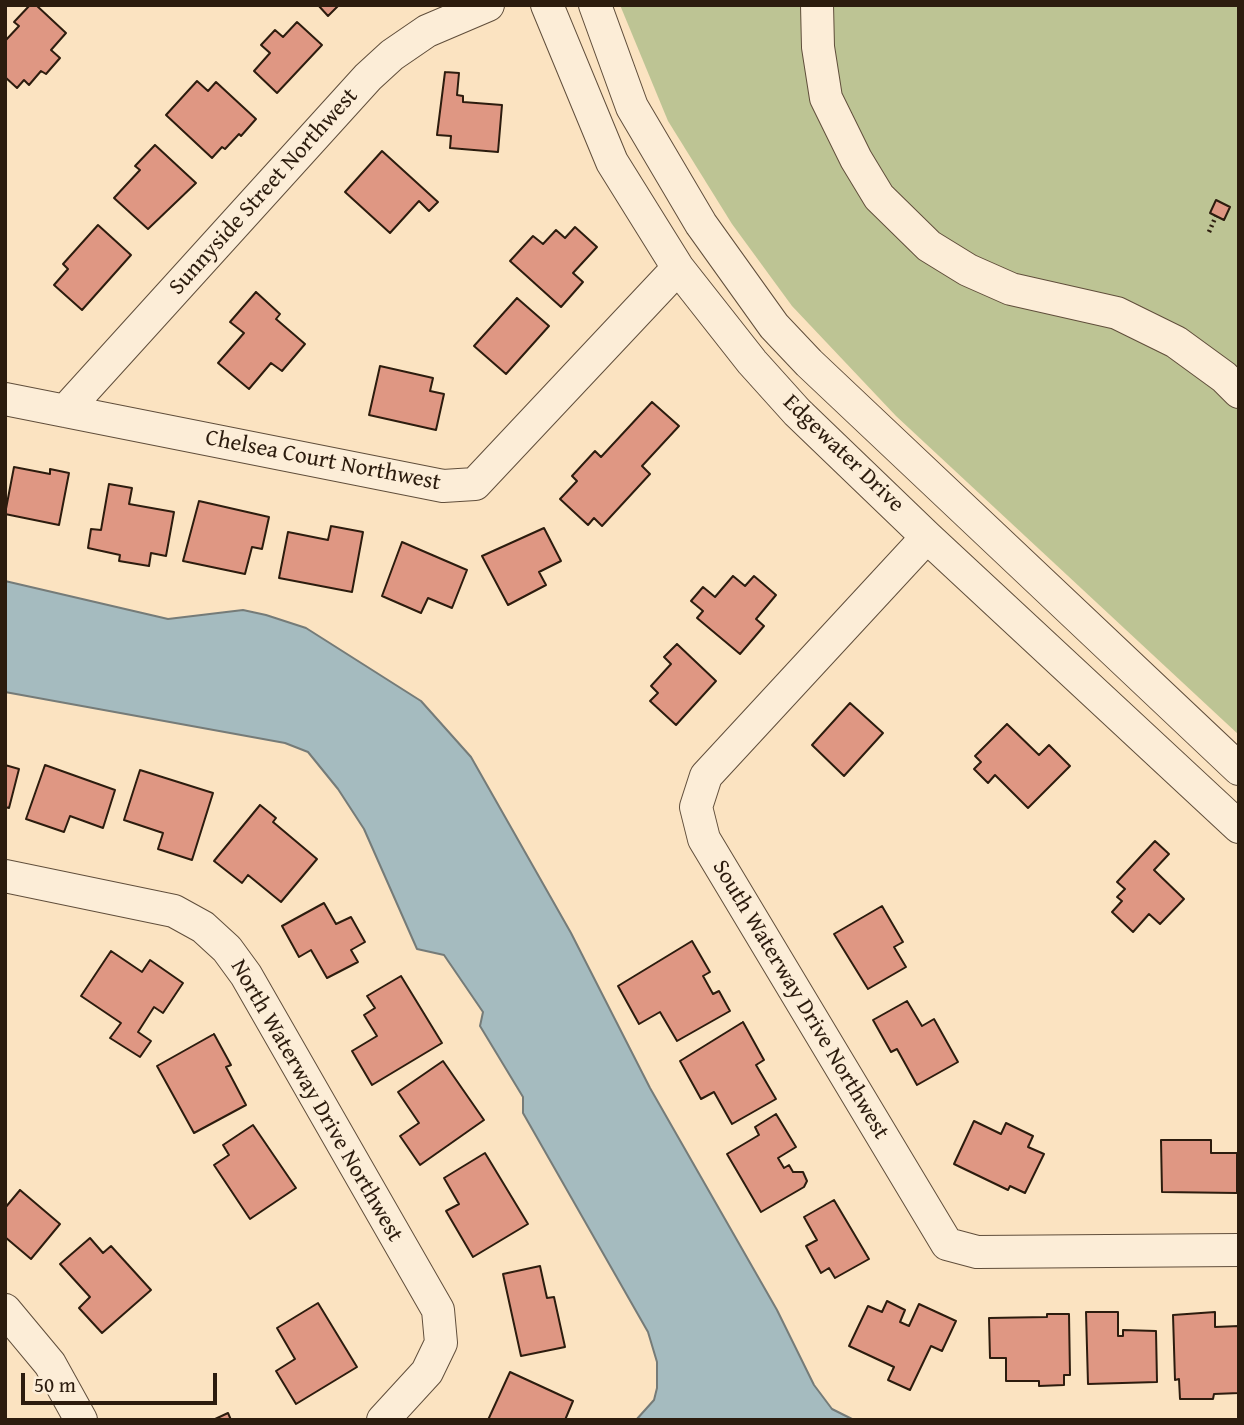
<!DOCTYPE html>
<html>
<head>
<meta charset="utf-8">
<style>
  body { margin:0 }
  #map { position:relative; width:1244px; height:1425px; overflow:hidden; background:#fbe3c1; font-family:"Gentium Book Plus",serif }
  canvas { display:block }
  .frame { position:absolute; inset:0; border:7px solid #2c1c0e; pointer-events:none }
  .scale { position:absolute; left:21px; top:1373px; width:196px; height:32px; box-sizing:border-box; border:4px solid #2c1c0e; border-top:0; padding-left:9px; font-size:21px; line-height:24px; white-space:nowrap; color:#2c1c0e; -webkit-text-stroke:5px #fcedd7; paint-order:stroke }
</style>
</head>
<body>
<div id="map">
<canvas width="1244" height="1425"></canvas>
<div class="frame"></div>
<div class="scale">50 m</div>
</div>
<script>
const ctx = document.querySelector('canvas').getContext('2d');
ctx.lineJoin = 'round';
function paint(path, color) {
  ctx.fillStyle = color;
  ctx.fill(path, 'evenodd');
}
function shape(rows) {
  const path = new Path2D();
  for (const r of rows) {
    path.moveTo(r[0], r[1]);
    for (let i = 2; i < r.length; i += 2) path.lineTo(r[i], r[i + 1]);
  }
  return path;
}
function strokePath(path, color, width, dash) {
  ctx.strokeStyle = color;
  ctx.lineWidth = width;
  ctx.lineCap = dash ? 'butt' : 'round';
  ctx.setLineDash(dash || []);
  ctx.stroke(path);
}
function write(font, color, halo, rows, align = 'center') {
  ctx.font = font + ' "Gentium Book Plus",serif';
  ctx.lineWidth = 5;
  ctx.setLineDash([]);
  ctx.textBaseline = 'middle';
  ctx.strokeStyle = halo;
  ctx.fillStyle = color;
  for (const [text, x, y, turn = 0] of rows) {
    ctx.save();
    ctx.translate(x, y);
    ctx.rotate((+turn || 0) * Math.PI / 180);
    ctx.textAlign = isNaN(turn) ? turn : align;
    if (halo) ctx.strokeText(text, 0, 0);
    ctx.fillText(text, 0, 0);
    ctx.restore();
  }
}
paint(shape([
  [620,5,1239,5,1239,735,896,416,792,306,732,224,668,121]
]), '#bdc494');
const water = shape([
  [5,581,168,619,243,610,266,615,306,628,421,701,471,757,571,933,650,1088,777,1310,814,1385,832,1409,854,1420,636,1420,654,1400,657,1388,657,1362,648,1332,523,1113,523,1097,480,1026,483,1012,444,955,417,949,364,829,338,789,308,752,285,743,5,692,5,581]
]);
paint(water, '#a5bbbf');
strokePath(water, '#757b78', 2);
const building = shape([
  [30,5,36,5,66,33,51,50,60,58,46,74,41,71,29,85,24,80,17,88,5,77,5,41,19,26,14,22,30,5],
  [318,5,339,5,328,16,318,5],
  [297,22,322,45,277,93,254,71,270,53,261,45,275,30,283,37,297,22],
  [445,72,459,73,457,95,463,96,463,102,502,105,498,152,450,148,451,136,437,135,445,72],
  [197,81,208,91,216,82,256,119,241,136,239,134,225,149,222,147,212,158,166,115,197,81],
  [155,145,196,183,148,229,114,198,140,170,135,166,155,145],
  [382,151,438,202,429,211,419,201,390,233,345,192,382,151],
  [1216,200,1230,207,1224,220,1210,213,1216,200],
  [98,225,131,255,82,310,54,285,68,269,63,264,98,225],
  [575,227,597,247,573,273,583,282,561,307,510,261,533,236,543,244,556,230,565,238,575,227],
  [256,292,280,314,276,319,305,344,282,371,271,363,249,389,218,363,244,333,230,322,256,292],
  [517,298,549,326,506,374,474,346,517,298],
  [380,366,433,378,430,391,444,394,436,430,369,415,380,366],
  [652,402,679,426,642,466,650,474,602,526,594,518,588,525,560,499,577,481,572,476,595,451,601,457,652,402],
  [14,467,50,474,50,469,69,473,59,525,5,514,14,467],
  [109,484,132,488,129,504,174,512,166,556,151,553,149,566,119,561,120,555,88,548,91,529,101,530,109,484],
  [199,501,269,517,262,549,252,547,245,574,183,561,199,501],
  [331,526,363,532,352,592,279,578,288,532,328,540,331,526],
  [544,528,561,561,539,572,546,585,508,605,482,556,544,528],
  [402,542,467,570,452,608,428,598,421,613,382,596,402,542],
  [733,576,745,586,754,576,776,595,756,619,764,626,740,654,697,618,703,611,691,601,703,587,715,597,733,576],
  [677,644,716,681,676,725,650,701,658,693,651,686,671,664,664,657,677,644],
  [850,703,883,733,844,776,812,745,850,703],
  [1007,724,1039,755,1049,745,1070,766,1028,808,995,775,988,783,974,769,981,762,975,756,1007,724],
  [5,765,19,769,9,808,5,807,5,765],
  [45,765,115,790,103,828,70,816,64,832,26,819,45,765],
  [140,770,213,793,192,860,158,849,163,833,124,820,140,770],
  [260,805,276,818,273,822,317,859,281,902,248,875,242,883,214,861,260,805],
  [1155,841,1169,854,1154,870,1184,899,1160,924,1149,914,1133,932,1112,912,1122,901,1117,897,1125,889,1117,882,1155,841],
  [324,903,336,924,351,917,365,942,351,950,358,962,327,978,311,950,299,957,282,926,324,903],
  [882,906,903,942,894,947,906,967,868,989,834,934,882,906],
  [692,941,710,972,703,976,713,994,719,991,730,1011,677,1041,660,1012,639,1024,618,986,692,941],
  [111,951,142,972,150,960,183,983,163,1013,154,1007,138,1032,151,1041,140,1057,110,1038,121,1023,81,996,111,951],
  [401,976,442,1043,372,1085,352,1051,377,1036,364,1015,375,1008,367,996,401,976],
  [907,1001,922,1026,934,1019,958,1062,917,1085,897,1049,891,1052,873,1020,907,1001],
  [743,1022,764,1060,756,1065,776,1099,732,1124,714,1092,701,1099,680,1061,743,1022],
  [214,1034,231,1065,226,1067,246,1105,194,1133,157,1066,214,1034],
  [443,1061,484,1120,420,1165,400,1136,419,1123,398,1092,443,1061],
  [776,1114,796,1147,778,1158,784,1168,789,1165,793,1172,803,1172,807,1181,804,1187,761,1212,727,1154,759,1135,755,1127,776,1114],
  [974,1121,1001,1134,1006,1123,1033,1136,1028,1147,1044,1154,1025,1193,1010,1186,1008,1190,954,1164,974,1121],
  [253,1125,296,1188,250,1219,214,1165,229,1155,223,1145,253,1125],
  [1161,1140,1211,1140,1211,1153,1237,1153,1237,1193,1162,1192,1161,1140],
  [485,1153,528,1224,473,1257,446,1211,459,1204,444,1178,485,1153],
  [20,1190,60,1224,31,1259,5,1237,5,1208,20,1190],
  [834,1200,869,1259,835,1278,829,1268,821,1273,806,1246,817,1240,804,1217,834,1200],
  [90,1238,103,1253,111,1246,151,1290,102,1333,79,1308,90,1297,60,1264,90,1238],
  [540,1266,547,1298,554,1297,565,1347,521,1356,503,1274,540,1266],
  [887,1301,905,1310,900,1322,909,1326,919,1304,956,1321,942,1351,931,1346,910,1390,888,1380,894,1367,849,1346,868,1306,882,1312,887,1301],
  [318,1303,357,1367,296,1404,276,1371,295,1359,277,1328,318,1303],
  [1086,1312,1118,1312,1118,1336,1123,1336,1123,1330,1156,1331,1157,1382,1088,1384,1086,1312],
  [1215,1312,1215,1327,1239,1326,1239,1393,1214,1394,1213,1399,1180,1399,1179,1379,1175,1380,1173,1315,1215,1312],
  [1047,1314,1069,1314,1070,1375,1064,1375,1064,1385,1039,1386,1039,1381,1006,1381,1006,1358,990,1358,989,1318,1047,1317,1047,1314],
  [510,1372,573,1401,565,1420,488,1420,510,1372],
  [228,1413,231,1420,213,1420,228,1413]
]);
paint(building, '#df9783');
strokePath(building, '#2c1c0e', 2);
const minor = shape([
  [547,5,612,162,678,268,752,362,797,412,927,537,1239,827],
  [595,5,632,107,701,224,774,326,809,363,1239,769],
  [817,5,818,47,826,98,856,159,879,197,929,246,968,270,1011,289,1117,313,1176,342,1224,377,1239,392],
  [5,399,443,486,475,484,678,268],
  [65,411,368,77,392,55,427,31,488,5],
  [927,537,706,776,696,807,704,839,947,1244,977,1252,1239,1250],
  [5,876,174,911,203,927,227,949,246,975,438,1310,441,1343,427,1372,383,1420],
  [5,1310,50,1364,81,1420]
]);
strokePath(minor, '#604e3b', 34);
strokePath(shape([
  [1209,232,1216,216]
]), '#2c1c0e', 4.5, [2, 3.5]);
strokePath(minor, '#fcedd7', 32);
write('23px', '#2c1c0e', '#fcedd7', [
  ["Sunnyside Street Northwest",264,192,-48],
  ["Edgewater Drive",843,454,44],
  ["Chelsea Court Northwest",323,461,11],
  ["South Waterway Drive Northwest",800,1000,59],
  ["North Waterway Drive Northwest",316,1101,60]
]);
</script>
</body>
</html>
